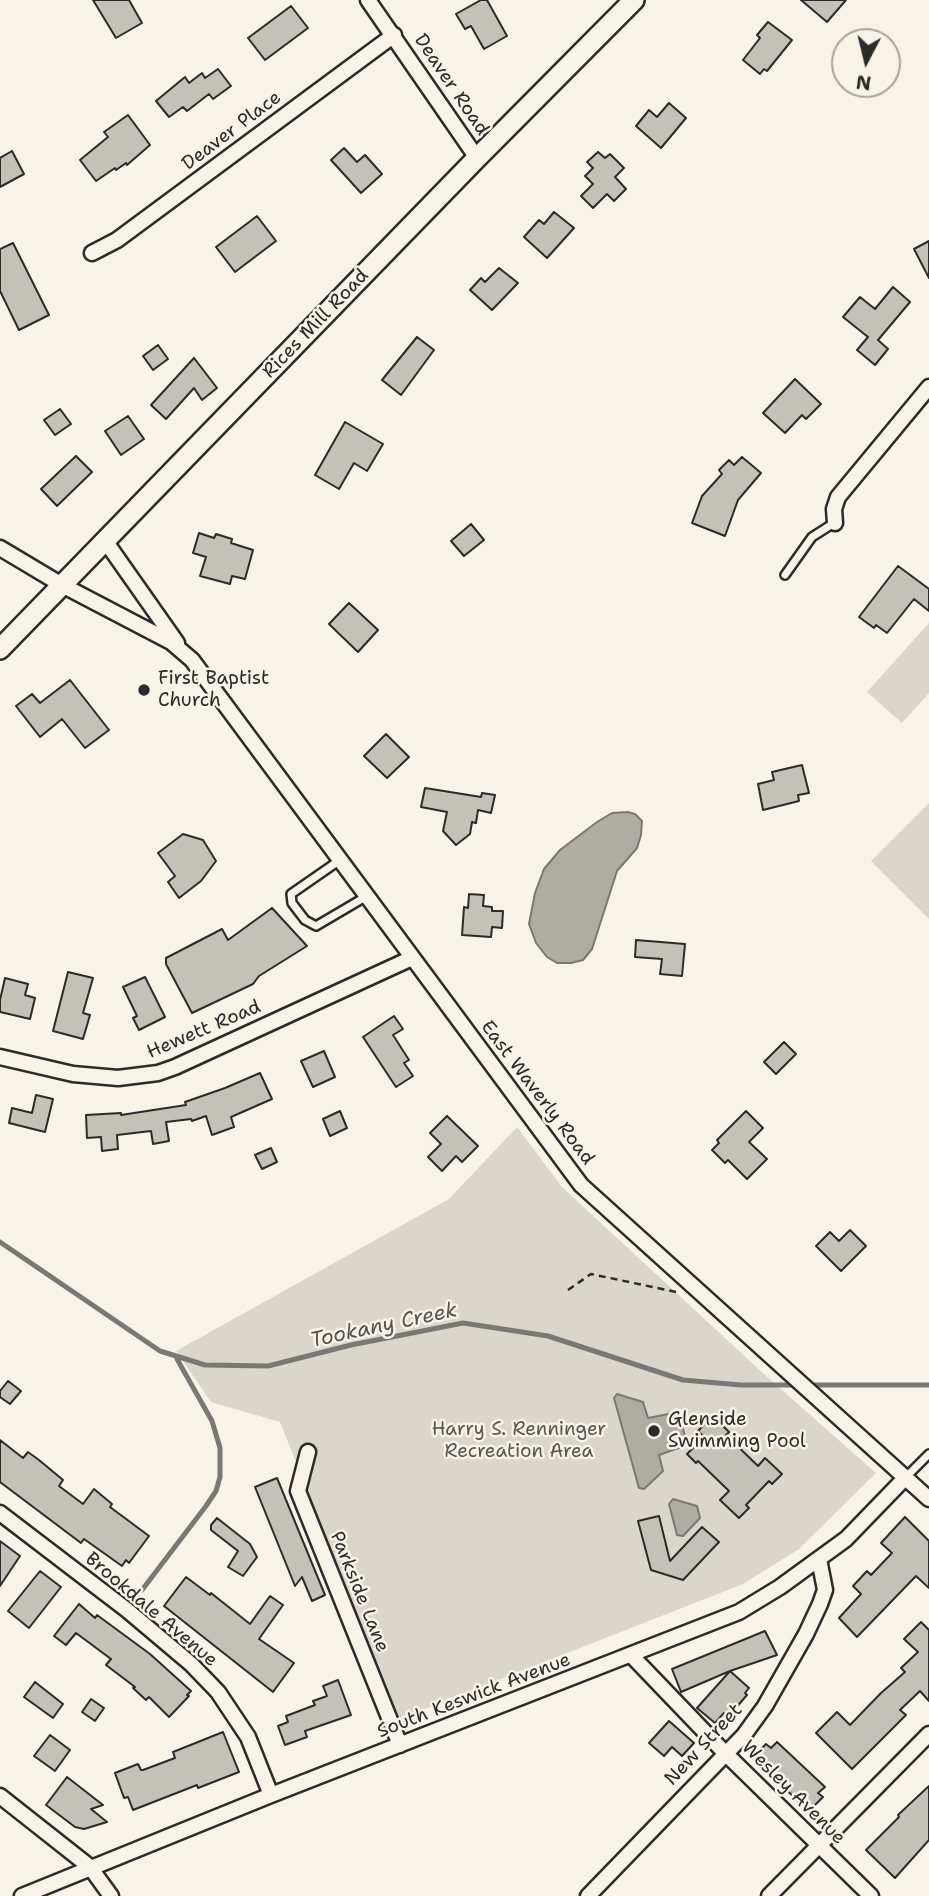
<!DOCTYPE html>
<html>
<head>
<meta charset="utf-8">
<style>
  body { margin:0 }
  #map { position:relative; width:929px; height:1896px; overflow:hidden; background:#f7f3e8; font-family:"Shantell Sans",sans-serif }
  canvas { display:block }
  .north { position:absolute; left:831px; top:28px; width:70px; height:70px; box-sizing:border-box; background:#f7f3e8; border:2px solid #a5a39c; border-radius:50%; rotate:187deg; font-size:19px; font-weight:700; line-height:28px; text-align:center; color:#2b2b2b }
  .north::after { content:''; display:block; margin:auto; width:24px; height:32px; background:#2b2b2b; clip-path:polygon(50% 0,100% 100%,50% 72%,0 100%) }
</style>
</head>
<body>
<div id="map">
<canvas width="929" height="1896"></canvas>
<div class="north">N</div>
</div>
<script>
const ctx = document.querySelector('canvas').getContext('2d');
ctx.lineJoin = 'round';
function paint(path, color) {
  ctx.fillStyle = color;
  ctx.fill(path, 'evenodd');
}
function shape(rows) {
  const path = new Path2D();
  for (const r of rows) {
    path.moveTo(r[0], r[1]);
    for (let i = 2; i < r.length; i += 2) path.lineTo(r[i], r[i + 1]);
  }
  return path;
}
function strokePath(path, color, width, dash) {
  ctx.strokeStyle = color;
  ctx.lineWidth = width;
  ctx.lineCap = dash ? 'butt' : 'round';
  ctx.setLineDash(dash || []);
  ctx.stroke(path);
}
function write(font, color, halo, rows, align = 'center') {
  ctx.font = font + ' "Shantell Sans",sans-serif';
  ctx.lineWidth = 5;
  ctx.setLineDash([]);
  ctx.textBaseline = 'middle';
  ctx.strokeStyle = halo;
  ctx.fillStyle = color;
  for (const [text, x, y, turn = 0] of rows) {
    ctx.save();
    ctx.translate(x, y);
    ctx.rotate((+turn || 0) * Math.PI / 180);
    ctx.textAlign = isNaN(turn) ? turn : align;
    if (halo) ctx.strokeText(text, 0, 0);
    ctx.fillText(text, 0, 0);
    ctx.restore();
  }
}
paint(shape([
  [929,623,929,693,902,723,867,692],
  [929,803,929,919,871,861],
  [517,1127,562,1187,766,1376,876,1473,799,1549,743,1584,399,1719,280,1422,211,1402,176,1351,449,1199]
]), '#dad6cc');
const water = shape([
  [628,812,635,814,642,821,641,835,637,848,617,871,592,949,583,960,571,963,557,963,547,957,536,943,529,924,535,893,544,869,560,850,597,822,612,813,628,812],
  [617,1394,643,1402,648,1418,679,1412,687,1445,659,1455,663,1471,644,1489,639,1488,614,1398,617,1394],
  [673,1499,697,1506,700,1518,683,1536,677,1535,669,1504,673,1499]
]);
paint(water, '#afaca4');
strokePath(water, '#7a7874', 2);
strokePath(shape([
  [0,1242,160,1351,205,1365,268,1366,351,1345,463,1323,548,1336,683,1380,741,1385,796,1385],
  [806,1385,929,1385],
  [142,1590,206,1506,216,1491,220,1477,220,1448,212,1421,177,1359]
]), '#7a7874', 5);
const building = shape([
  [93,0,129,0,142,23,116,38,93,0],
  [481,0,487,0,507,36,484,49,471,26,465,29,456,14,481,0],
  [801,0,846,0,827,22,801,0],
  [291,6,308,28,265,60,248,38,291,6],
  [768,22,792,40,767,71,764,69,760,74,743,60,760,38,757,35,768,22],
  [218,69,231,86,213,99,209,94,187,111,183,107,169,117,156,101,185,77,189,83,202,73,205,78,218,69],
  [669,103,686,118,661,148,636,126,649,110,657,117,669,103],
  [128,115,150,145,127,165,126,163,116,170,115,168,96,181,80,160,108,137,104,132,128,115],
  [344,148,357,162,365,155,382,174,361,193,331,160,344,148],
  [12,151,24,174,0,187,0,158,12,151],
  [598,152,605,158,610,154,624,168,615,177,626,189,614,201,607,194,593,208,581,196,593,184,585,176,593,168,587,162,598,152],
  [554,212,574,228,547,258,524,237,539,220,544,224,554,212],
  [257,216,276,241,235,272,216,247,257,216],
  [929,241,929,278,914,249,929,241],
  [13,243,49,315,19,330,0,291,0,249,13,243],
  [499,268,518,283,492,310,470,290,481,278,485,282,499,268],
  [893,287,910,302,878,340,888,349,875,365,857,350,868,337,843,317,860,297,875,309,893,287],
  [417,337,434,350,401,395,382,380,417,337],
  [158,345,168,359,153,370,143,356,158,345],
  [194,358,217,388,202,400,194,388,166,419,151,405,194,358],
  [795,379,821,404,806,419,802,415,785,433,763,413,795,379],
  [60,409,71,424,55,435,44,420,60,409],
  [128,416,144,439,121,455,105,431,128,416],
  [345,422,383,444,367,471,354,463,339,489,315,475,345,422],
  [76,456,92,472,57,506,41,489,76,456],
  [742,457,761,473,738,500,725,536,692,523,702,496,722,474,719,470,729,460,734,465,742,457],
  [471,524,484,540,464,556,451,541,471,524],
  [199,533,214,538,216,534,232,539,231,543,253,550,245,579,232,576,230,584,200,576,206,557,193,553,199,533],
  [898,566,929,589,929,611,914,599,887,633,876,625,874,628,859,617,898,566],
  [349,603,378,630,358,652,329,624,349,603],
  [70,680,109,730,85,748,62,719,40,737,16,706,32,694,40,703,70,680],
  [386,734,409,757,387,778,364,756,386,734],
  [802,765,809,793,798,795,799,801,763,810,758,784,774,780,772,772,802,765],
  [425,788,481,797,482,793,495,795,491,813,478,810,476,823,472,822,470,834,456,845,443,831,447,812,421,807,425,788],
  [183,834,203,840,216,861,201,881,179,898,168,882,175,876,158,853,183,834],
  [469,894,484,895,483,906,492,907,492,911,503,911,502,928,492,927,491,937,462,935,464,907,468,908,469,894],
  [272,908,307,946,259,976,253,984,192,1013,166,964,166,958,222,929,228,940,272,908],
  [636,940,685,944,682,976,660,974,662,959,635,957,636,940],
  [68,972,93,978,83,1013,90,1015,83,1039,53,1031,68,972],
  [145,977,165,1017,139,1030,133,1018,137,1016,123,987,145,977],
  [5,978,28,984,25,995,35,998,30,1019,0,1012,0,1000,5,978],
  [394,1016,403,1029,393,1035,409,1060,404,1063,413,1076,396,1087,363,1037,394,1016],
  [784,1042,796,1054,776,1074,764,1062,784,1042],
  [324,1051,335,1077,313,1087,301,1061,324,1051],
  [260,1073,272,1099,231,1117,234,1127,212,1135,206,1116,192,1121,191,1119,166,1122,169,1141,153,1144,151,1131,117,1135,118,1149,102,1151,101,1137,87,1138,86,1115,121,1113,121,1115,186,1105,185,1102,225,1088,260,1073],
  [36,1095,53,1099,45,1132,9,1123,12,1108,32,1113,36,1095],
  [340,1111,347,1128,330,1136,323,1119,340,1111],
  [746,1111,763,1128,749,1142,767,1159,747,1179,728,1160,725,1163,712,1150,719,1143,717,1140,746,1111],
  [447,1116,478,1146,462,1162,456,1156,442,1171,428,1157,441,1144,430,1133,447,1116],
  [271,1148,277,1162,262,1169,255,1155,271,1148],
  [850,1230,866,1246,841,1271,816,1246,830,1232,839,1241,850,1230],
  [8,1381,21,1391,10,1404,0,1397,0,1391,8,1381],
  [710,1418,716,1423,718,1421,729,1432,726,1435,758,1466,765,1458,782,1474,772,1484,769,1481,746,1505,749,1508,739,1518,720,1500,729,1491,698,1461,696,1463,687,1454,704,1437,698,1431,710,1418],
  [0,1440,23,1458,28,1452,39,1460,63,1480,59,1486,83,1504,94,1489,112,1504,110,1507,149,1536,129,1563,126,1560,122,1566,84,1539,81,1543,0,1482,0,1440],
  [277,1478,325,1595,312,1601,302,1577,295,1586,255,1487,277,1478],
  [659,1516,670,1561,702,1527,719,1542,683,1580,651,1570,638,1521,659,1516],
  [905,1517,929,1541,929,1588,916,1576,857,1637,839,1618,861,1594,853,1586,867,1571,871,1575,892,1553,881,1543,905,1517],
  [217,1518,250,1544,257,1557,243,1576,228,1567,238,1551,211,1530,211,1525,217,1518],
  [0,1541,20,1556,0,1586,0,1541],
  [40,1571,61,1587,29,1628,8,1611,40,1571],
  [186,1577,210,1595,211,1593,250,1624,270,1596,283,1605,259,1639,294,1663,273,1692,164,1606,186,1577],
  [79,1604,95,1618,97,1615,150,1654,191,1691,187,1695,189,1696,169,1717,149,1697,146,1700,133,1688,135,1687,106,1665,111,1659,76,1633,66,1645,54,1636,79,1604],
  [921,1622,929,1630,929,1701,920,1691,900,1710,906,1715,852,1769,816,1733,837,1712,850,1725,881,1693,905,1672,901,1668,918,1652,904,1639,921,1622],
  [765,1631,777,1655,730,1671,749,1688,745,1693,747,1695,728,1717,724,1713,715,1723,697,1708,730,1671,681,1692,672,1669,765,1631],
  [338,1680,351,1715,305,1731,307,1737,285,1745,278,1726,288,1722,286,1716,315,1705,313,1701,327,1696,323,1686,338,1680],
  [35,1682,63,1704,53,1718,24,1697,35,1682],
  [91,1699,104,1708,95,1721,82,1712,91,1699],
  [669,1721,694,1743,682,1756,672,1747,664,1756,649,1743,669,1721],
  [223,1732,239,1772,198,1788,197,1785,133,1810,128,1797,124,1798,115,1773,138,1764,141,1770,143,1770,175,1758,173,1752,223,1732],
  [50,1735,70,1750,55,1771,34,1756,50,1735],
  [777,1742,825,1787,818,1793,823,1797,809,1811,752,1758,766,1744,771,1748,777,1742],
  [67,1777,103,1805,91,1809,107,1822,84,1829,75,1827,46,1805,67,1777],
  [929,1786,929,1840,895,1878,866,1850,899,1817,898,1815,929,1786]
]);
paint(building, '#c4c1b9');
strokePath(building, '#2b2b2b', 2);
const service = shape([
  [785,575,812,537,834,523],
  [340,860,291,894,292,903,305,920,316,926,367,896],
  [906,1477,929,1454]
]);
const minor = shape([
  [368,0,477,158],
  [92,253,117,240,394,35],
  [835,523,834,509,838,497,929,387],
  [106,542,177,643],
  [0,548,62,585,171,642,192,660,581,1185,929,1499],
  [0,1057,73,1074,118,1078,158,1073,175,1067,412,958],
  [308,1452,298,1491,400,1745],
  [0,1513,127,1610,191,1664,218,1692,248,1737,271,1795],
  [631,1655,725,1753,871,1896],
  [0,1796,90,1867,111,1896],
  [22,1896,271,1795,739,1612,780,1587,846,1539,906,1477],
  [588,1896,744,1735,765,1706,806,1634,820,1604,825,1590,819,1559],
  [769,1896,929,1734]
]);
const tertiary = shape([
  [0,649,477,158,634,0]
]);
strokePath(service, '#2b2b2b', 12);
strokePath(minor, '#2b2b2b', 19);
strokePath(tertiary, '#2b2b2b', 24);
strokePath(shape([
  [568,1290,591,1274,676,1292]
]), '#2b2b2b', 2.5, [7, 5]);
strokePath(service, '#f7f3e8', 7);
strokePath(minor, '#f7f3e8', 14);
strokePath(tertiary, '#f7f3e8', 19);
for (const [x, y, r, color] of [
  [144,690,7,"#2b2b2b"],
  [654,1431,7,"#2b2b2b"]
]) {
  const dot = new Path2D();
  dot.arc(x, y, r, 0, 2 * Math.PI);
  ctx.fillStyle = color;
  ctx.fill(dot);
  strokePath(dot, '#f7f3e8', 2.5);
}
write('19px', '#2b2b2b', '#f7f3e8', [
  ["Deaver Road",451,85,56],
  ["Deaver Place",232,131,-37],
  ["Rices Mill Road",316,324,-46],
  ["Hewett Road",204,1030,-23],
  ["East Waverly Road",537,1093,53],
  ["Parkside Lane",359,1592,68],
  ["Brookdale Avenue",151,1610,40],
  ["South Keswick Avenue",474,1696,-21],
  ["New Street",704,1745,-47],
  ["Wesley Avenue",793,1793,45]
]);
write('19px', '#2b2b2b', '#f7f3e8', [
  ["First Baptist",158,679],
  ["Church",158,701],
  ["Glenside",668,1420],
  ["Swimming Pool",668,1442]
], 'left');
write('19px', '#575653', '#f7f3e8', [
  ["Harry S. Renninger",519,1430],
  ["Recreation Area",519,1452]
]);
write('italic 21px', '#53524f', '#f7f3e8', [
  ["Tookany Creek",384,1326,-12]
]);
</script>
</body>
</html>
